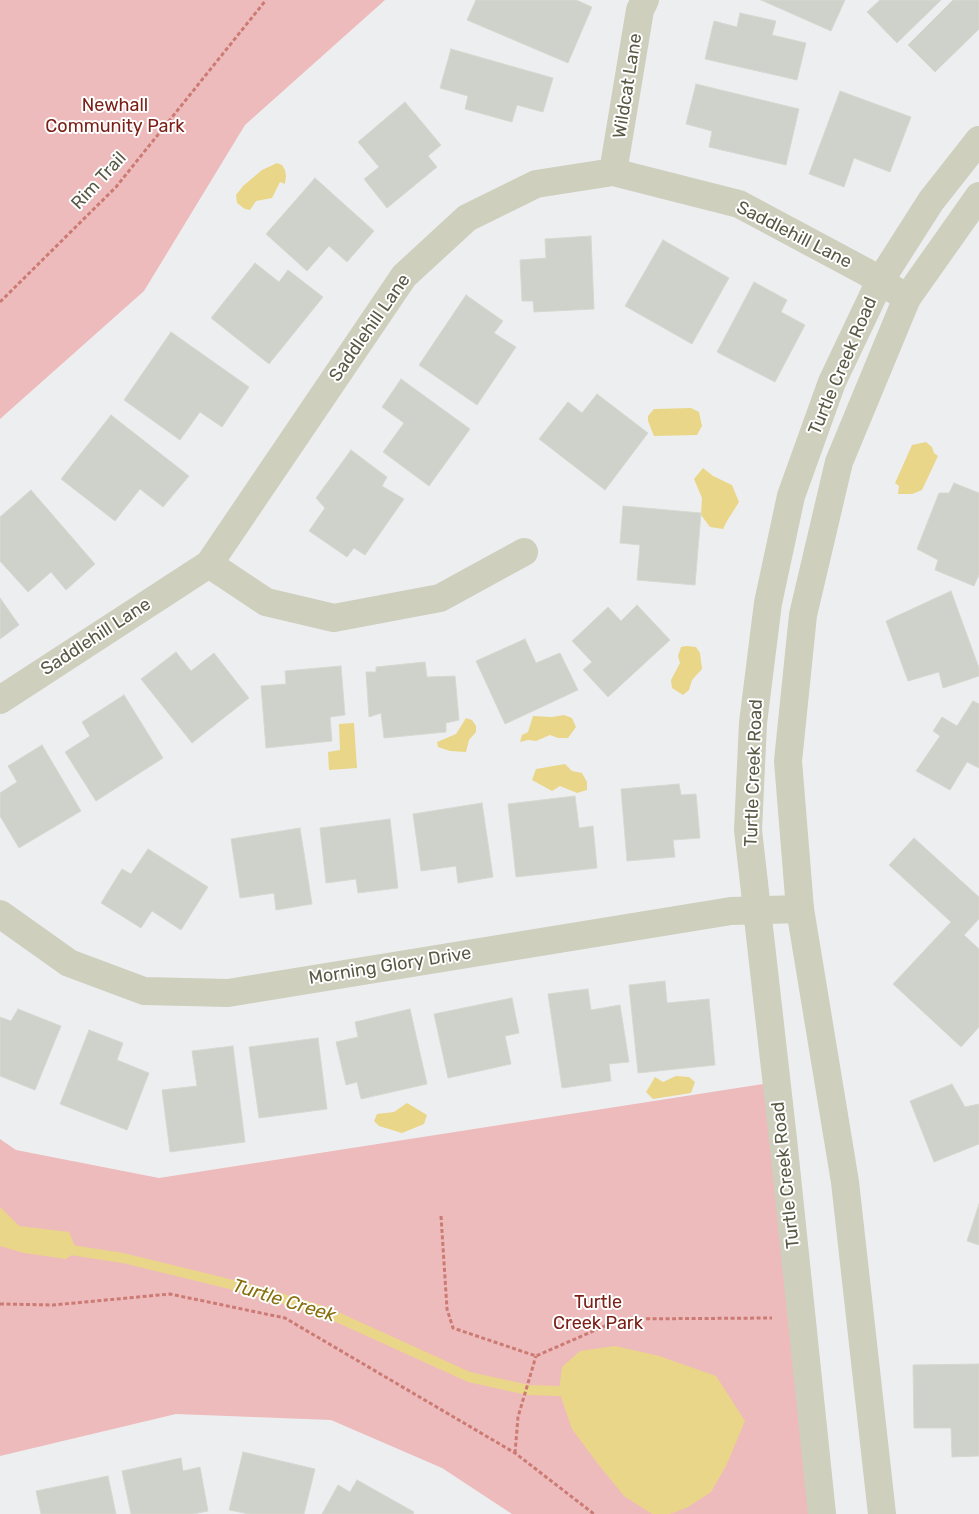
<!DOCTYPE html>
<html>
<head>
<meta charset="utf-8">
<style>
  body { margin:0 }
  canvas { display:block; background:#edeef0 }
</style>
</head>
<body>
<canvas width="979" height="1514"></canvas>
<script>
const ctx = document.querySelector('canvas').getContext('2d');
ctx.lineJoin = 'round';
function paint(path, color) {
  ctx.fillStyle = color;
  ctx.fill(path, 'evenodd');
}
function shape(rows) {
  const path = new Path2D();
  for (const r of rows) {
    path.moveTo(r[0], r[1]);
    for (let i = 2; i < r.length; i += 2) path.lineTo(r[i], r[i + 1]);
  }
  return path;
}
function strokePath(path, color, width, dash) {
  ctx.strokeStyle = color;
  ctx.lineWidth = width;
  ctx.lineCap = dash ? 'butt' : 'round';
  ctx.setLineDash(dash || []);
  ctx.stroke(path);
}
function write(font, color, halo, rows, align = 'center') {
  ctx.font = font + ' Rubik,sans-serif';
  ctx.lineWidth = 4;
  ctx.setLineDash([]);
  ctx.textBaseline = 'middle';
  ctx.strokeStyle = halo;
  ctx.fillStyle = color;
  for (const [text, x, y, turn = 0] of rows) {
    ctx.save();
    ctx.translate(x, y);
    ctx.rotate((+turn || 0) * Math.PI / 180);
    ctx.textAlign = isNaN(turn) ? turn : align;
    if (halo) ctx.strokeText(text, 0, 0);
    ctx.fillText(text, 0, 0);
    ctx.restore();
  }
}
paint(shape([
  [0,0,385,0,245,125,144,291,0,419],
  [776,1082,822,1514,512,1514,442,1468,331,1420,176,1414,0,1456,0,1139,16,1150,159,1178]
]), '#eebbbc');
paint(shape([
  [277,163,282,165,285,170,286,176,285,184,280,182,272,198,256,201,250,210,245,209,237,203,236,195,243,186,262,170],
  [691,408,699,412,702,426,697,435,654,436,648,421,648,416,654,409],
  [926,442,932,447,934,453,938,456,922,490,912,494,898,494,899,486,895,483,912,445],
  [703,468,713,476,732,485,739,502,727,521,723,529,710,527,701,515,702,498,694,479],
  [686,646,696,647,700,653,702,669,692,680,689,690,683,695,672,688,671,680,680,663,678,656,681,647],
  [564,715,572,718,576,727,568,738,558,738,550,735,536,741,528,740,520,742,522,735,528,732,533,716,552,717],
  [466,718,472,720,476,726,476,732,469,740,466,752,450,751,438,747,437,742,456,734],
  [354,723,357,768,329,770,328,752,340,750,339,724],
  [565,764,572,771,582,773,587,782,587,790,577,793,560,786,552,791,532,780,536,769],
  [676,1076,689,1077,695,1082,691,1093,653,1099,646,1092,655,1077,663,1082],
  [407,1103,427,1115,424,1124,402,1133,379,1126,374,1121,377,1114,394,1112],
  [0,1207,19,1226,69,1232,77,1251,66,1259,24,1253,0,1246],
  [615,1346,659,1356,716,1376,745,1421,726,1466,711,1492,688,1507,670,1514,652,1514,624,1496,598,1464,572,1429,559,1391,562,1367,580,1351]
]), '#ead688');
strokePath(shape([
  [64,1249,123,1258,254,1290,326,1312,469,1377,528,1390,559,1391]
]), '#ead688', 10);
const building = shape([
  [476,0,576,0,592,7,568,63,467,20,476,0],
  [761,0,845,0,831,31,761,0],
  [880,0,941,0,897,43,867,12,880,0],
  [953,0,979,0,979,29,935,72,908,45,953,0],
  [740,13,776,21,772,35,806,43,797,80,705,59,714,21,737,27,740,13],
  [451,49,553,78,543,112,517,105,512,122,465,109,468,96,440,88,451,49],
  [696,84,799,109,786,165,709,147,712,131,686,124,696,84],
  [840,91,911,117,890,172,854,158,844,187,809,174,840,91],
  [405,102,441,145,428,156,437,167,387,208,364,179,379,167,358,142,405,102],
  [315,178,374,231,347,262,329,246,307,271,266,234,315,178],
  [591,236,594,309,534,312,533,301,522,301,520,260,546,258,545,239,591,236],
  [663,240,729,278,692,344,625,306,663,240],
  [255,263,279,282,288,270,323,297,269,364,211,318,255,263],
  [754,282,787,300,781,312,805,325,775,382,717,352,754,282],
  [466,295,503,321,494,333,516,347,477,405,419,365,466,295],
  [171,332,249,387,222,427,200,412,180,440,124,400,171,332],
  [401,379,470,429,429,486,383,452,404,423,382,407,401,379],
  [597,394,648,433,605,490,539,439,568,402,582,413,597,394],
  [111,415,189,476,163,507,140,489,115,521,61,479,111,415],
  [351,450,387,477,382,486,404,499,365,555,354,548,347,557,309,531,325,508,316,498,351,450],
  [954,483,979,493,979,575,974,586,935,570,938,560,917,549,939,493,949,493,954,483],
  [31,490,95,564,66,590,51,572,28,592,0,561,0,517,31,490],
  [623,506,701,513,695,585,637,580,640,545,620,543,623,506],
  [951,591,979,668,979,676,943,688,939,672,908,681,886,621,951,591],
  [0,598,19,625,0,639,0,598],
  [637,605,670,640,608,697,583,670,592,662,572,641,608,607,621,621,637,605],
  [525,639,536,663,560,653,578,690,505,724,476,661,525,639],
  [176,652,191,671,214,653,249,698,192,743,141,679,176,652],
  [425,662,427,677,455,676,459,720,446,723,446,732,384,738,381,713,369,717,366,672,376,672,376,667,425,662],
  [341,666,345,715,330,717,332,741,266,748,261,686,286,684,285,671,341,666],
  [124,695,163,758,96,801,65,752,90,736,82,722,124,695],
  [973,701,979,704,979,768,967,762,950,790,916,771,940,736,933,731,942,717,957,726,973,701],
  [42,745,81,811,19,848,0,816,0,793,17,782,8,766,42,745],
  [679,784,681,795,696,794,700,838,673,840,675,857,627,861,621,789,679,784],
  [575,796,579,828,593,826,597,868,516,877,508,804,575,796],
  [482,803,493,877,458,883,456,866,421,871,413,814,482,803],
  [390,819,398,888,358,893,356,879,326,883,320,828,390,819],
  [300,828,312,904,276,910,274,893,240,898,231,839,300,828],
  [914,838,979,897,979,919,964,935,979,949,979,1027,961,1047,893,984,951,922,889,865,914,838],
  [148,849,208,887,181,930,152,911,141,928,101,903,122,869,131,874,148,849],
  [665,981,667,1003,709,999,715,1065,638,1073,629,985,665,981],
  [588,989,591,1010,620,1005,629,1062,609,1064,611,1081,562,1088,548,994,588,989],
  [512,998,519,1033,505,1036,511,1064,448,1078,434,1014,512,998],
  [18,1009,61,1026,35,1090,0,1076,0,1017,11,1021,18,1009],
  [410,1009,427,1084,361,1099,357,1082,346,1085,336,1042,358,1037,355,1022,410,1009],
  [89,1030,123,1043,117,1060,149,1073,127,1130,60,1104,89,1030],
  [318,1038,327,1109,259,1118,249,1047,318,1038],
  [233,1046,245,1142,170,1152,162,1090,197,1086,192,1051,233,1046],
  [952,1084,965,1107,979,1104,979,1144,934,1162,910,1101,952,1084],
  [979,1204,979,1245,967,1241,979,1204],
  [979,1364,979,1456,952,1457,951,1428,914,1428,913,1365,979,1364],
  [243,1452,315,1469,304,1514,249,1514,229,1510,243,1452],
  [181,1458,183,1471,200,1467,208,1511,193,1514,131,1514,122,1471,181,1458],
  [108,1476,116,1514,41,1514,36,1491,108,1476],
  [357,1480,414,1512,413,1514,322,1514,338,1485,350,1492,357,1480]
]);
paint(building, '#cfd2ca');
strokePath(building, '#d6d9d1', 1);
strokePath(shape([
  [0,302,116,187,266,0],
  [441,1216,447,1309,453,1328,536,1356,621,1319,772,1318],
  [0,1304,53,1305,170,1294,285,1318,515,1453,594,1514],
  [515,1453,518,1417,536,1356]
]), '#cb7b73', 3, [4, 2.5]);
strokePath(shape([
  [613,172,640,10,645,0],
  [209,564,266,602,334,618,440,598,524,552],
  [0,700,209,564,404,276,467,218,536,184,613,172,739,204,866,272,907,298],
  [0,914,69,963,144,991,228,993,731,911,800,909]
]), '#cecfbd', 28);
strokePath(shape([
  [822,1514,783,1139,748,830,753,723,768,603,791,496,832,382,880,281,931,201,979,140],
  [882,1514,845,1182,800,909,788,761,803,615,839,462,907,298,979,196]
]), '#cecfbd', 28);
write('18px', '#595a45', '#fff', [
  ["Wildcat Lane",628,86,-81],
  ["Rim Trail",99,181,-47],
  ["Saddlehill Lane",794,235,27],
  ["Saddlehill Lane",370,328,-55],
  ["Turtle Creek Road",843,366,-67],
  ["Saddlehill Lane",96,637,-33],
  ["Turtle Creek Road",754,773,-88],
  ["Morning Glory Drive",390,966,-9],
  ["Turtle Creek Road",786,1175,-96]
]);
write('18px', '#7a2017', '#fff', [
  ["Newhall",115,106],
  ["Community Park",115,127],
  ["Turtle",598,1303],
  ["Creek Park",598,1324]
]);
write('italic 19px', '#876f0e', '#fff', [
  ["Turtle Creek",284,1301,17]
]);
</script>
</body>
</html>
